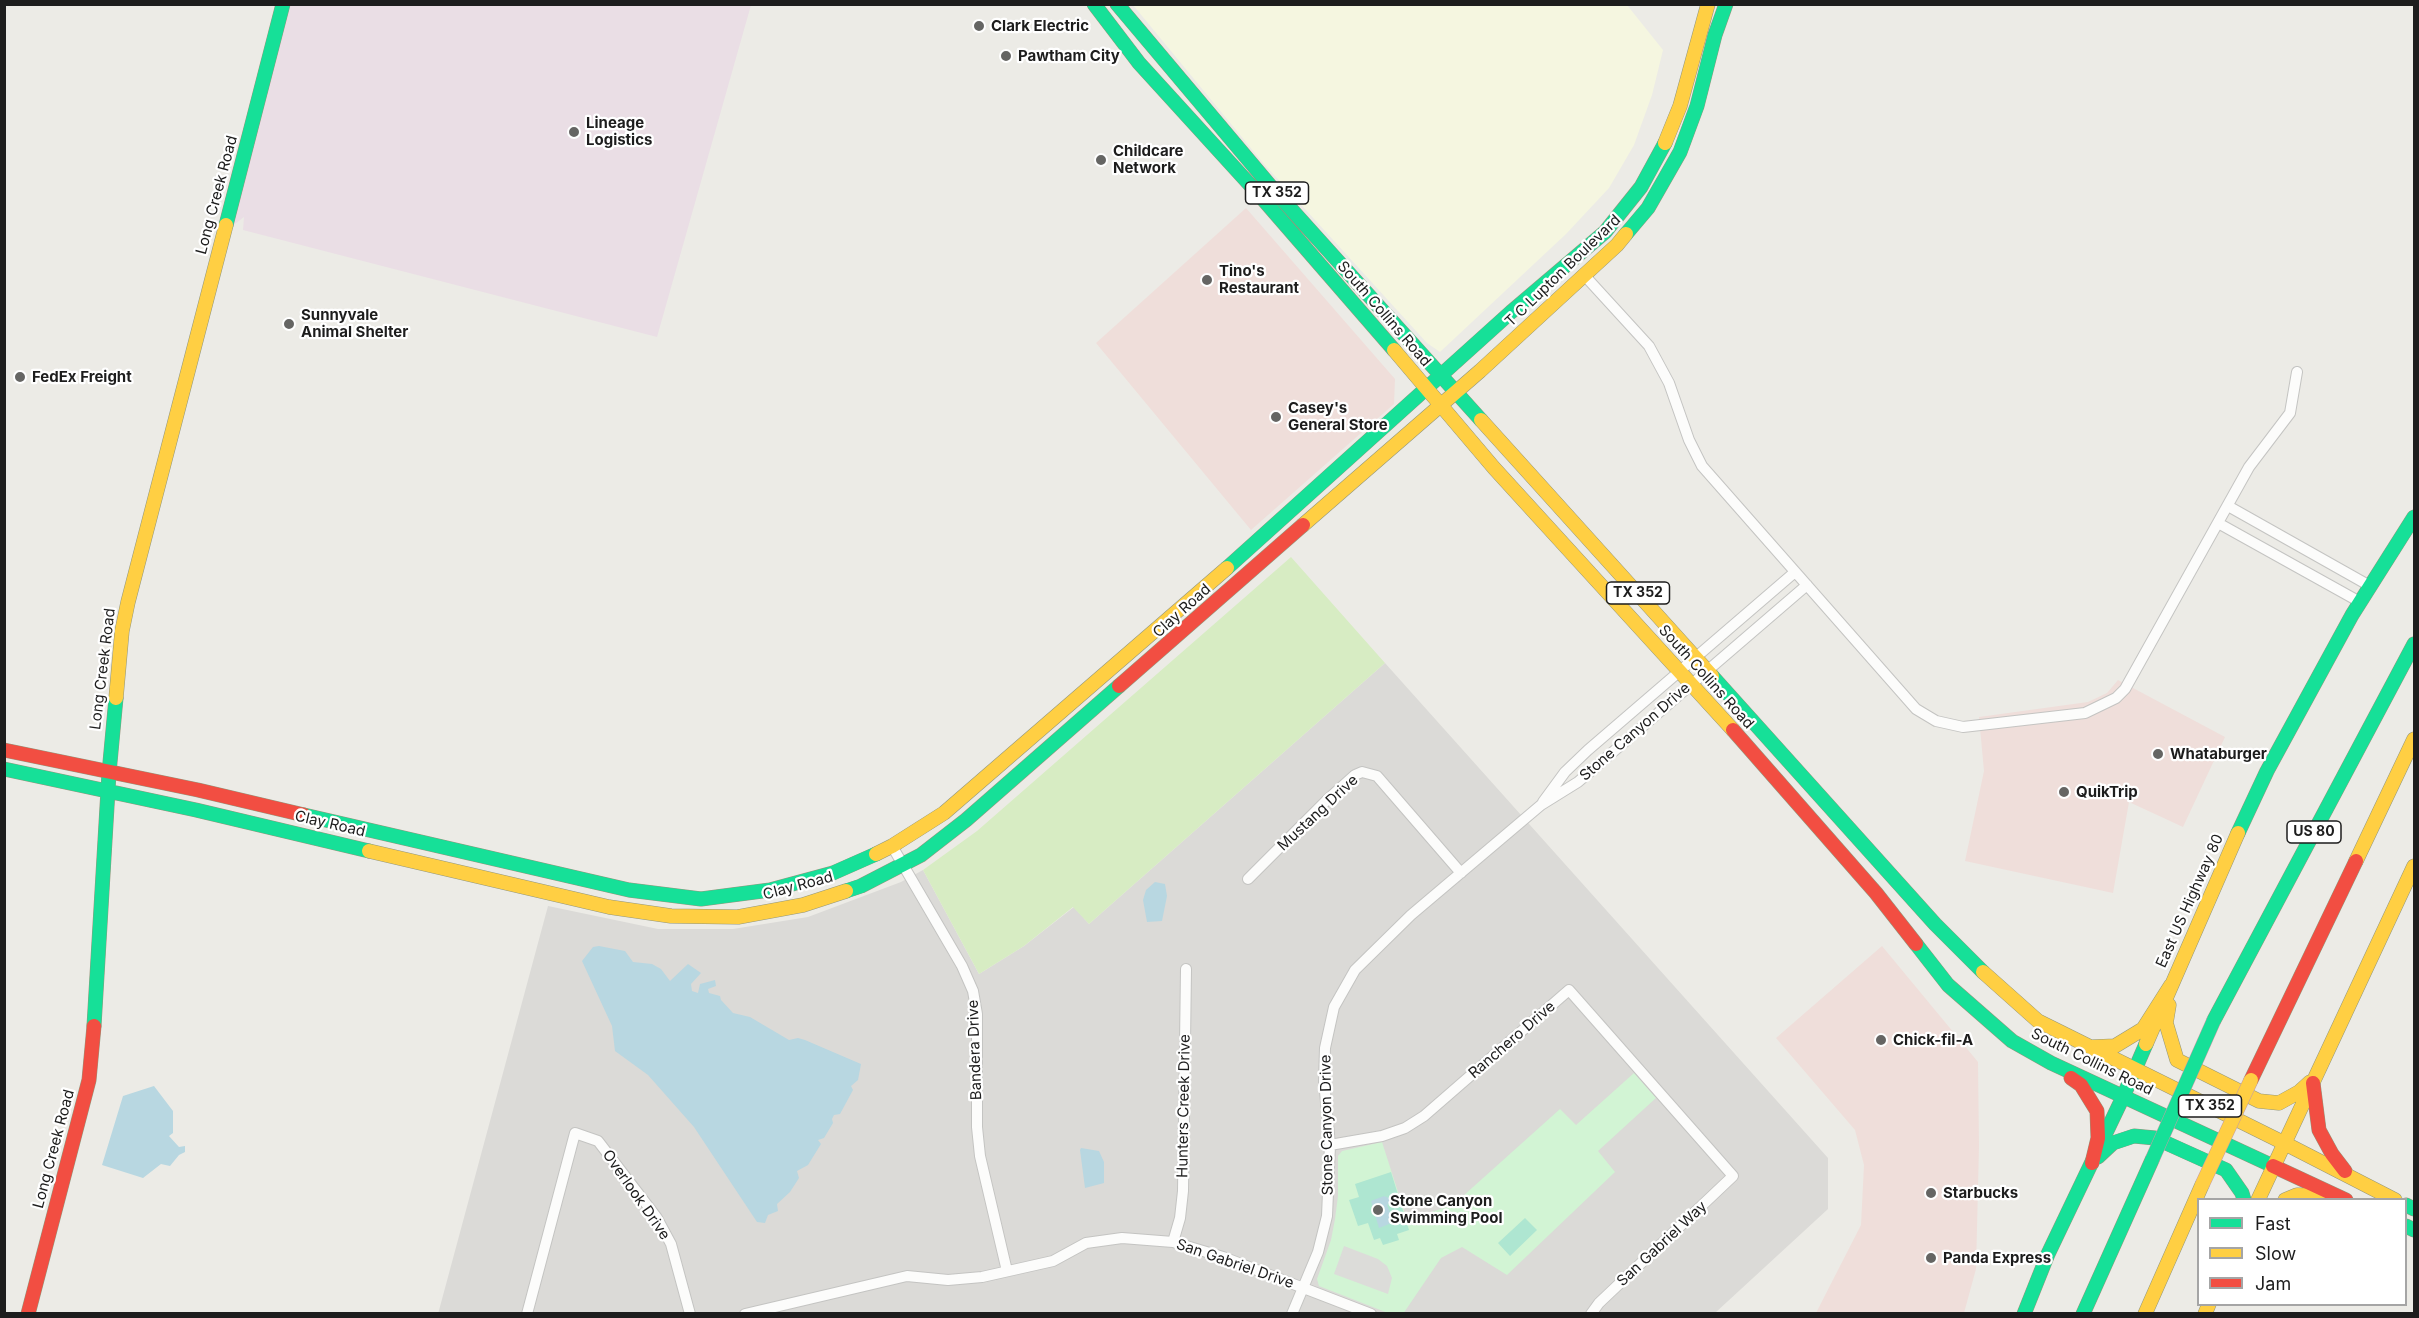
<!DOCTYPE html>
<html>
<head>
<meta charset="utf-8">
<style>
  body { margin:0 }
  #map { position:relative; width:2419px; height:1318px; overflow:hidden; background:#ecebe6; font-family:Inter,sans-serif }
  canvas { display:block }
  .frame { position:absolute; inset:0; border:6px solid #1d1d1d; pointer-events:none }
  .legend { position:absolute; left:2197px; top:1198px; width:210px; height:108px; box-sizing:border-box; background:#fff; border:2px solid #a5a5a5; margin:0; padding:8px 10px; list-style:none; font-size:18px; color:#1d1d1d }
  .legend li { display:flex; align-items:center; gap:12px; height:30px }
  .legend b { width:30px; border:2px solid #a5a5a5 }
</style>
</head>
<body>
<div id="map">
<canvas width="2419" height="1318"></canvas>
<div class="frame"></div>
<ul class="legend">
<li><b style="height:8px;background:#16e098"></b>Fast</li>
<li><b style="height:8px;background:#ffcf43"></b>Slow</li>
<li><b style="height:8px;background:#f24e42"></b>Jam</li>
</ul>
</div>
<script>
const ctx = document.querySelector('canvas').getContext('2d');
ctx.lineJoin = 'round';
function paint(path, color) {
  ctx.fillStyle = color;
  ctx.fill(path, 'evenodd');
}
function shape(rows) {
  const path = new Path2D();
  for (const r of rows) {
    path.moveTo(r[0], r[1]);
    for (let i = 2; i < r.length; i += 2) path.lineTo(r[i], r[i + 1]);
  }
  return path;
}
function strokePath(path, color, width, dash) {
  ctx.strokeStyle = color;
  ctx.lineWidth = width;
  ctx.lineCap = dash ? 'butt' : 'round';
  ctx.setLineDash(dash || []);
  ctx.stroke(path);
}
function write(font, color, halo, rows, align = 'center') {
  ctx.font = font + ' Inter,sans-serif';
  ctx.lineWidth = 4.5;
  ctx.setLineDash([]);
  ctx.textBaseline = 'middle';
  ctx.strokeStyle = halo;
  ctx.fillStyle = color;
  for (const [text, x, y, turn = 0] of rows) {
    ctx.save();
    ctx.translate(x, y);
    ctx.rotate((+turn || 0) * Math.PI / 180);
    ctx.textAlign = isNaN(turn) ? turn : align;
    if (halo) ctx.strokeText(text, 0, 0);
    ctx.fillText(text, 0, 0);
    ctx.restore();
  }
}
paint(shape([
  [1385,663,1828,1158,1828,1209,1715,1313,438,1314,548,906,658,929,733,929,808,917,901,882,923,870,979,974,1024,946,1074,907,1089,924]
]), '#dbdad7');
paint(shape([
  [1246,208,1395,379,1394,404,1251,530,1096,343],
  [2118,680,2225,737,2183,827,2129,802,2113,893,1965,861,1984,771,1979,717,2088,702,2107,693],
  [1882,946,1978,1062,1979,1146,1976,1269,1964,1313,1816,1313,1861,1225,1864,1165,1855,1130,1776,1038]
]), '#efdeda');
paint(shape([
  [286,5,751,5,657,337,243,230,244,217,231,227]
]), '#eadee5');
paint(shape([
  [1133,5,1627,5,1663,50,1652,95,1634,145,1609,188,1566,234,1440,352,1427,343,1264,164]
]), '#f5f6e0');
paint(shape([
  [1291,557,1385,663,1089,924,1073,907,1024,946,979,974,923,870,977,831]
]), '#d7ecc3');
paint(shape([
  [1634,1073,1656,1098,1598,1151,1615,1172,1507,1275,1462,1247,1441,1258,1403,1314,1388,1313,1319,1286,1317,1279,1331,1240,1335,1219,1338,1196,1338,1156,1342,1151,1382,1142,1407,1220,1453,1205,1560,1109,1576,1125]
]), '#d2f4d4');
paint(shape([
  [1391,1172,1409,1230,1397,1234,1399,1240,1383,1245,1380,1238,1374,1240,1368,1223,1358,1226,1349,1200,1359,1197,1355,1184],
  [1525,1218,1537,1230,1510,1256,1498,1243]
]), '#aee6d1');
paint(shape([
  [1344,1246,1378,1259,1387,1266,1392,1278,1388,1294,1334,1274]
]), '#dcdcd9');
paint(shape([
  [1155,882,1165,884,1167,896,1162,921,1147,922,1143,900,1146,890],
  [599,946,625,951,633,962,652,964,661,969,670,981,688,964,701,973,691,984,692,991,698,993,700,984,715,980,716,986,708,989,709,993,720,996,721,1000,733,1013,750,1017,789,1040,798,1038,805,1040,861,1064,858,1080,851,1086,853,1090,840,1114,834,1115,832,1119,833,1123,824,1138,818,1140,821,1144,808,1165,797,1171,799,1178,790,1192,777,1204,778,1211,768,1215,765,1223,757,1222,694,1127,648,1075,615,1051,612,1026,582,961,593,947],
  [154,1086,173,1111,173,1133,169,1136,179,1147,185,1146,185,1152,179,1155,170,1166,161,1164,143,1178,102,1165,123,1096],
  [1081,1148,1099,1151,1104,1162,1104,1183,1085,1188,1080,1150],
  [1384,1196,1389,1198,1390,1202,1387,1205,1394,1222,1379,1228,1371,1201]
]), '#b8d7e1');
const street = shape([
  [1585,276,1649,346,1669,383,1689,440,1702,466,1916,709,1936,721,1963,727,2085,713,2116,698,2125,689,2249,467,2290,413,2297,372],
  [2228,506,2370,586],
  [2218,523,2360,602],
  [1543,802,1565,772,1588,750,1795,572],
  [892,846,962,966,973,991,977,1014,977,1127,980,1156,1007,1271],
  [1248,879,1327,800,1355,775,1362,772,1377,776,1461,873],
  [1330,1145,1382,1136,1405,1128,1424,1116,1569,990,1733,1176,1599,1303,1591,1314],
  [1173,1242,1180,1218,1183,1191,1186,969],
  [527,1314,575,1133,598,1141,657,1218,671,1244,690,1314],
  [745,1314,907,1276,948,1280,982,1277,1053,1261,1086,1243,1122,1238,1173,1242,1223,1257,1371,1314],
  [1292,1314,1318,1252,1327,1216,1330,1145,1324,1081,1325,1048,1334,1007,1355,970,1411,915,1541,805,1578,782,1807,585]
]);
const fast = shape([
  [1094,4,1139,63,1262,198,1394,350],
  [1117,4,1273,189,1481,420],
  [226,225,283,4],
  [1626,234,1648,208,1680,152,1697,106,1715,35,1726,4],
  [1227,568,1511,312,1605,232,1641,187,1665,143],
  [1712,676,1935,924,1983,972],
  [4,769,196,810,369,851],
  [304,815,629,890,701,899,770,890,833,873,876,854],
  [2238,833,2267,771,2352,615,2414,517],
  [846,891,861,886,921,855,966,820,1119,686],
  [1916,944,1948,985,2012,1041,2051,1063,2273,1166],
  [2214,1020,2414,644],
  [94,1026,109,773,116,698],
  [2098,1157,2113,1143,2134,1136,2155,1138,2226,1170,2242,1193,2244,1200],
  [2406,1205,2414,1209],
  [2406,1226,2414,1230],
  [2024,1314,2048,1254,2123,1097,2146,1044],
  [2083,1314,2152,1160]
]);
const slow = shape([
  [1665,143,1680,106,1708,4],
  [1394,350,1494,468,1733,730],
  [1481,420,1712,676],
  [1303,525,1480,371,1617,245,1626,234],
  [116,698,122,631,128,602,226,225],
  [369,851,609,907,671,916,738,917,803,905,846,891],
  [876,854,892,846,944,813,1227,568],
  [2356,861,2414,739],
  [1983,972,2038,1021,2284,1143],
  [2169,1005,2166,1023,2177,1060,2259,1101,2279,1103,2299,1092,2310,1082],
  [2146,1044,2238,833],
  [2092,1047,2115,1046,2143,1029,2171,985],
  [2284,1143,2395,1200],
  [2258,1200,2414,866],
  [2285,1200,2297,1195,2330,1196],
  [2145,1314,2202,1185],
  [2205,1314,2209,1304]
]);
const jam = shape([
  [1119,686,1303,525],
  [1733,730,1876,893,1916,944],
  [4,750,198,790,304,815],
  [2071,1078,2081,1085,2097,1111,2098,1138,2092,1163],
  [2251,1080,2356,861],
  [2313,1083,2319,1130,2332,1154,2345,1171],
  [2273,1166,2346,1200],
  [28,1314,89,1080,94,1026]
]);
strokePath(street, '#c4c4c2', 12);
strokePath(fast, '#93977d', 15);
strokePath(slow, '#93977d', 15);
strokePath(jam, '#93977d', 15);
strokePath(street, '#fcfcfb', 10);
strokePath(fast, '#16e098', 14);
strokePath(slow, '#ffcf43', 14);
strokePath(jam, '#f24e42', 14);
const fastBridge = shape([
  [2152,1160,2214,1020]
]);
const slowBridge = shape([
  [2202,1185,2251,1080]
]);
strokePath(fastBridge, '#c39ca5', 15, []);
strokePath(slowBridge, '#c39ca5', 15, []);
strokePath(fastBridge, '#16e098', 14);
strokePath(slowBridge, '#ffcf43', 14);
for (const [x, y, r, color] of [
  [979,26,6,"#656563"],
  [1006,56,6,"#656563"],
  [574,132,6,"#656563"],
  [1101,160,6,"#656563"],
  [1207,280,6,"#656563"],
  [289,324,6,"#656563"],
  [20,377,6,"#656563"],
  [1276,417,6,"#656563"],
  [2158,754,6,"#656563"],
  [2064,792,6,"#656563"],
  [1881,1040,6,"#656563"],
  [1931,1193,6,"#656563"],
  [1378,1210,6,"#656563"],
  [1931,1258,6,"#656563"]
]) {
  const dot = new Path2D();
  dot.arc(x, y, r, 0, 2 * Math.PI);
  ctx.fillStyle = color;
  ctx.fill(dot);
  strokePath(dot, '#fff', 2);
}
for (const [x, y, w] of [
  [1277,193,63],
  [1638,593,63],
  [2314,832,54],
  [2210,1106,63]
]) {
  const box = new Path2D();
  box.roundRect(x - w / 2, y - 11, w, 22, 4.5);
  ctx.fillStyle = '#fff';
  ctx.fill(box);
  strokePath(box, '#1d1d1d', 1.5);
}
write('bold 14px', '#1d1d1d', null, [
  ["TX 352",1277,193],
  ["TX 352",1638,593],
  ["US 80",2314,832],
  ["TX 352",2210,1106]
]);
write('bold 15px', '#1d1d1d', '#fff', [
  ["Clark Electric",991,26],
  ["Pawtham City",1018,56],
  ["Lineage",586,123],
  ["Logistics",586,140],
  ["Childcare",1113,151],
  ["Network",1113,168],
  ["Tino's",1219,271],
  ["Restaurant",1219,288],
  ["Sunnyvale",301,315],
  ["Animal Shelter",301,332],
  ["FedEx Freight",32,377],
  ["Casey's",1288,408],
  ["General Store",1288,425],
  ["Whataburger",2170,754],
  ["QuikTrip",2076,792],
  ["Chick-fil-A",1893,1040],
  ["Starbucks",1943,1193],
  ["Stone Canyon",1390,1201],
  ["Swimming Pool",1390,1218],
  ["Panda Express",1943,1258]
], 'left');
write('15px', '#1d1d1d', '#fff', [
  ["Long Creek Road",217,195,-75],
  ["T C Lupton Boulevard",1563,271,-44],
  ["South Collins Road",1384,314,49],
  ["Clay Road",1182,611,-42],
  ["Long Creek Road",103,669,-83],
  ["South Collins Road",1706,677,48],
  ["Stone Canyon Drive",1635,732,-41],
  ["Mustang Drive",1318,813,-43],
  ["Clay Road",330,824,13],
  ["Clay Road",798,886,-15],
  ["East US Highway 80",2190,901,-66],
  ["Ranchero Drive",1512,1040,-41],
  ["Bandera Drive",975,1050,-92],
  ["South Collins Road",2092,1062,26],
  ["Hunters Creek Drive",1184,1106,-89],
  ["Stone Canyon Drive",1327,1125,-91],
  ["Long Creek Road",54,1149,-75],
  ["Overlook Drive",636,1195,55],
  ["San Gabriel Way",1662,1244,-43],
  ["San Gabriel Drive",1235,1264,19]
]);
</script>
</body>
</html>
